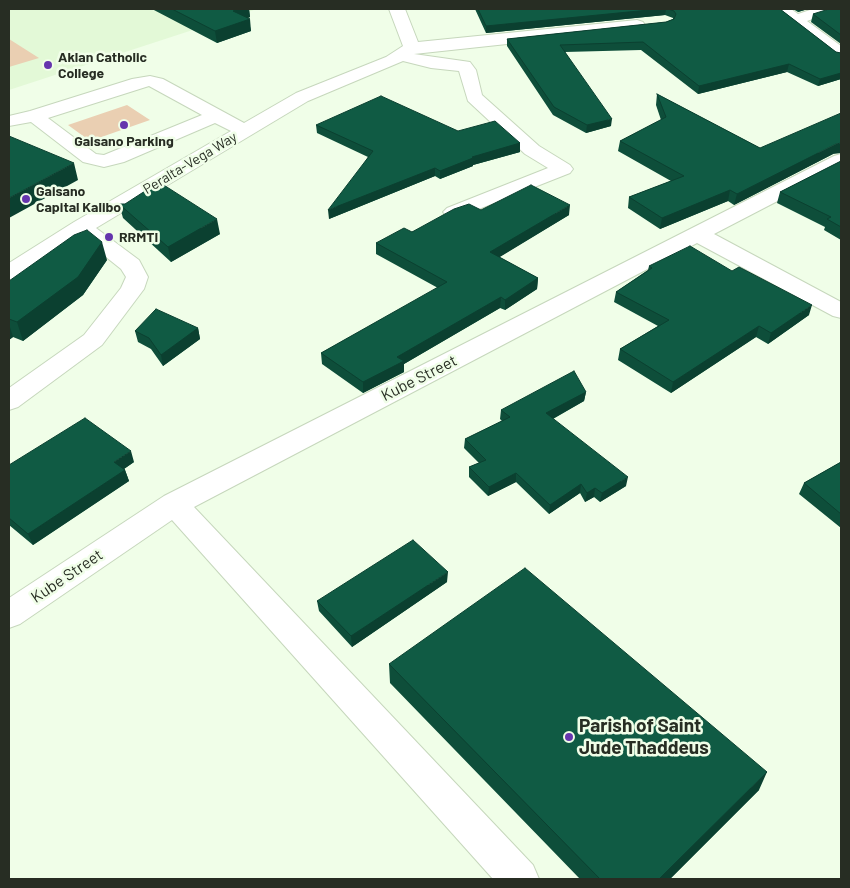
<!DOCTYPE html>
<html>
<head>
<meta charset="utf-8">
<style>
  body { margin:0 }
  #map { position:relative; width:850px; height:888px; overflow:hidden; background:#f0fee8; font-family:Barlow,sans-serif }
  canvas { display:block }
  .frame { position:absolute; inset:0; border:10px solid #272d23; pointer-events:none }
</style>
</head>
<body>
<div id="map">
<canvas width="850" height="888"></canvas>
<div class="frame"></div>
</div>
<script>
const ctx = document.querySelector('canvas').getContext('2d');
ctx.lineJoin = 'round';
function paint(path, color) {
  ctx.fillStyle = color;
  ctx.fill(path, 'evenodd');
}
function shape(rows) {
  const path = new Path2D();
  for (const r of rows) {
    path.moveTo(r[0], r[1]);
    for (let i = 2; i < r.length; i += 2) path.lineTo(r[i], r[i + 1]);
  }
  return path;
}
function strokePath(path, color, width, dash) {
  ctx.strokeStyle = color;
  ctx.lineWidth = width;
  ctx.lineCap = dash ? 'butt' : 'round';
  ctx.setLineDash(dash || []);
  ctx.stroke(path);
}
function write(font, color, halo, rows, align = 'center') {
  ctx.font = font + ' Barlow,sans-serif';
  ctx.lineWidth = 5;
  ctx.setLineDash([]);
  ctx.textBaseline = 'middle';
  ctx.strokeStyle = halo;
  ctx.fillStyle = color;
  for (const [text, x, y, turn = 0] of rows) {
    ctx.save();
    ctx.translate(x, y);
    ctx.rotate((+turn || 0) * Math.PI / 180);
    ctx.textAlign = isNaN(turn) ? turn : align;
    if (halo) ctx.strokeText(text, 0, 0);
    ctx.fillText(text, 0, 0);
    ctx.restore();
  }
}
paint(shape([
  [9,9,257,9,9,90]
]), '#e3f9d7');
paint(shape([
  [9,39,39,58,9,67],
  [127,105,150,120,90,141,68,125]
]), '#eacfb2');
const minor = shape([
  [389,9,405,9,418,42,637,20,643,22,645,25,643,28,637,30,414,54,470,62,476,70,482,95,539,146,570,165,573,169,570,173,461,216,454,218,447,216,443,212,447,208,548,168,525,154,468,101,459,71,431,68,403,61,308,101,96,228,139,260,148,277,144,289,102,345,18,407,9,410,9,388,84,335,121,288,126,277,121,269,81,237,17,278,9,280,9,263,74,222,231,131,215,123,124,162,104,167,83,162,31,122,9,126,9,116,30,111,132,79,150,76,163,79,244,123,296,93,386,57,403,46,389,9],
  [149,86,202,115,104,155,96,154,48,118,149,86],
  [773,9,791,9,798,14,813,9,835,9,832,12,807,21,841,46,841,59,835,58,773,9],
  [841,154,841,168,714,234,841,302,841,318,833,316,697,243,194,507,533,865,539,879,493,879,172,520,20,624,9,628,9,598,164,496,834,156,841,154]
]);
strokePath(minor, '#c6d7bc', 2);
paint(minor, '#fff');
paint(shape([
  [152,9,249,9,250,17,248,18,251,31,217,43],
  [475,9,780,9,836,52,841,53,841,79,818,86,787,72,698,94,641,50,565,52,611,126,586,133,553,115,507,46,507,39,666,22,673,19,673,18,665,15,486,33],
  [793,9,808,9,798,12],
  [841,9,841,44,811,22,813,14],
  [657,94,760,148,833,154,734,205,728,201,660,229,628,208,629,197,671,181,618,151,620,141,661,120,656,105],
  [316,125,458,131,520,143,520,152,473,165,473,166,440,179,435,176,329,219,368,157,317,133],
  [841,161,841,240,824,230,825,227,777,203,780,192],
  [119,204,220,234,171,262,123,218],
  [481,210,569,215,499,257,538,278,537,289,505,310,500,308,404,364,404,372,363,393,322,364,321,353,438,288,376,254,376,243],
  [107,260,83,295,23,341,13,337,9,340,9,281],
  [649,266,809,315,768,344,756,337,671,393,618,360,620,349,658,326,614,302,616,292,648,270],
  [198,328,200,339,163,366,151,349,138,342,135,331],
  [586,392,584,401,553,419,626,486,600,502,594,497,585,502,580,493,549,514,516,482,488,496,469,477,469,467,479,463,464,448,465,439,502,421,500,419,501,410],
  [134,462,124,469,125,470,129,481,33,545,9,525,9,465],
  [841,462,841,528,799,494,804,483],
  [447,582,352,647,319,611,317,601],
  [389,664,759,790,670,879,580,879,390,683]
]), '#0e4e3a');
paint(shape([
  [241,9,249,9,250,17,234,23,233,11],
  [659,9,666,9,665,15,486,33,486,26],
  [799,9,808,9,798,12],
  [250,19,251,31,217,43,215,31],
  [789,64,787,72,698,94,699,86],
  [841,73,841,79,818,86,820,79],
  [612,119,611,126,586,133,587,125],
  [520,143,520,152,473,165,473,166,440,179,440,171,472,157],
  [841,143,841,153,833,154,734,205,737,194,836,144],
  [74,163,78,180,9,218,9,198],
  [435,168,435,176,329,219,328,210],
  [730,190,728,201,660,229,662,218],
  [570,205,569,215,490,263,490,252],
  [217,219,220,234,171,262,168,247],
  [102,242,107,260,83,295,23,341,17,322],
  [538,278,537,289,505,310,505,300],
  [501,297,500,308,404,364,404,372,363,393,363,382,397,357],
  [812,305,809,315,768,344,771,333],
  [9,324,13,337,9,340],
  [759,326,756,337,671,393,673,382],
  [198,328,200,339,163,366,161,355],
  [586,392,584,401,545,423,546,413],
  [131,451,134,462,118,473,114,462],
  [125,470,129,481,33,545,28,534],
  [516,473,516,482,488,496,489,487],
  [628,477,626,486,600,502,602,493],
  [581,484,580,493,549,514,550,505],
  [595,488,594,497,585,502,587,493],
  [448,572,447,582,352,647,351,636],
  [767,772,759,790,670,879,659,879]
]), '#0b4030');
const building = shape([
  [172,9,241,9,233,11,250,19,215,31,172,9],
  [478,9,659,9,486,26,478,9],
  [668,9,780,9,836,52,841,53,841,73,820,79,789,64,699,86,643,42,560,45,612,119,587,125,554,107,507,39,666,22,674,19,676,14,674,11,668,9],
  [829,9,841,9,841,35,813,14,829,9],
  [657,94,760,148,841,113,841,143,836,144,737,194,730,190,662,218,629,197,684,176,620,141,666,117,657,94],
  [381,96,458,131,495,121,520,143,472,157,473,158,440,171,435,168,328,210,373,151,316,125,381,96],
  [9,136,74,163,9,198,9,136],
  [841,161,841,227,827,219,831,217,780,192,841,161],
  [159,182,217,219,168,247,119,204,125,204,159,182],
  [531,185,570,205,490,252,538,278,505,300,501,297,397,357,404,361,363,382,321,353,447,282,376,243,404,228,412,232,454,209,469,204,481,210,531,185],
  [87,230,102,242,78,277,17,322,9,319,9,281,74,235,87,230],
  [690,246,732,271,739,267,812,305,771,333,759,326,673,382,620,349,669,320,616,292,652,268,649,266,690,246],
  [156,309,198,328,161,355,149,338,135,331,156,309],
  [574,371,586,392,546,413,628,477,602,493,595,488,587,493,581,484,550,505,516,473,489,487,469,467,486,460,465,439,510,417,501,410,574,371],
  [85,418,131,451,114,462,125,470,28,534,9,518,9,465,85,418],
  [841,462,841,514,804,483,841,462],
  [413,540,448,572,351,636,317,601,413,540],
  [525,568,767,772,659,879,600,879,389,664,525,568]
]);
paint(building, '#105b44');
strokePath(building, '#0b4030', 1);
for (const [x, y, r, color] of [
  [48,65,5,"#6535ad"],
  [124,125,5,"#6535ad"],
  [26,199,5,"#6535ad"],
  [109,237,5,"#6535ad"],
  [569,737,5,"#6535ad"]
]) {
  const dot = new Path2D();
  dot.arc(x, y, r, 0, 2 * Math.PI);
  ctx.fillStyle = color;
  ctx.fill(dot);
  strokePath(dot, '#f0fee8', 2);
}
write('bold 14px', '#272d23', '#f0fee8', [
  ["Aklan Catholic",58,57],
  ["College",58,73],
  ["Gaisano Parking",124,141,"center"],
  ["Gaisano",36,191],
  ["Capital Kalibo",36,207],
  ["RRMTI",119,237]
], 'left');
write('14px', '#272d23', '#f0fee8', [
  ["Peralta-Vega Way",190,163,-31]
]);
write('16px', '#272d23', '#f0fee8', [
  ["Kube Street",419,378,-27],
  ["Kube Street",67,576,-34]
]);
write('bold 19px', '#272d23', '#f0fee8', [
  ["Parish of Saint",579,726],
  ["Jude Thaddeus",579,748]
], 'left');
</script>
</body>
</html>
